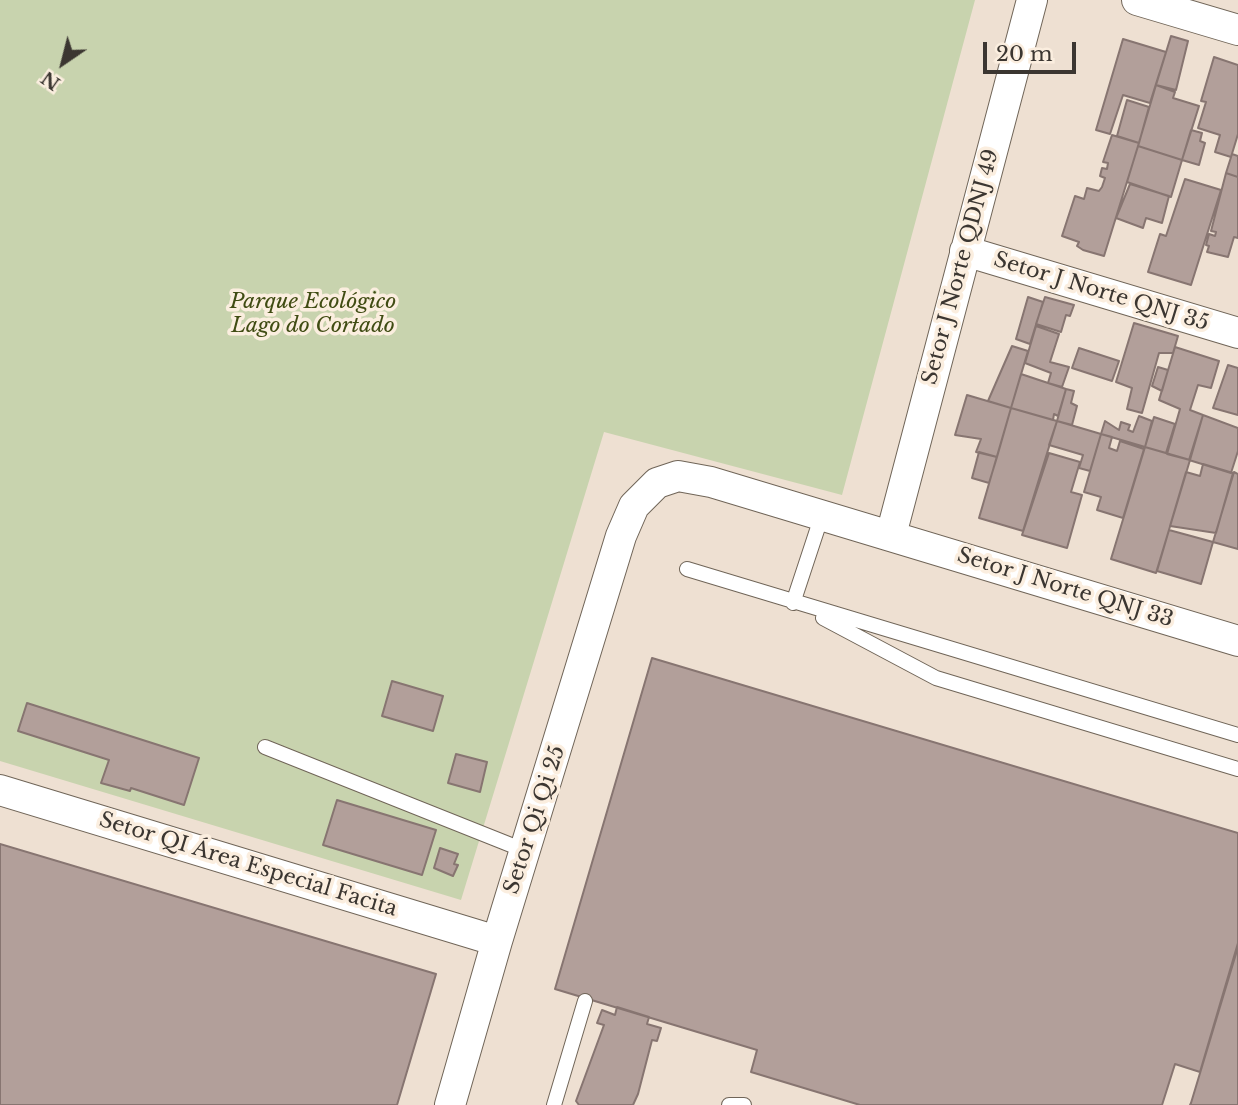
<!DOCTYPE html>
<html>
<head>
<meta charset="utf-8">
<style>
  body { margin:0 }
  #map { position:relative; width:1238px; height:1105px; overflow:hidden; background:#eee0d2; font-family:"Libre Baskerville",serif }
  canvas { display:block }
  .north { position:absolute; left:28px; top:28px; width:70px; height:70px; -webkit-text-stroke:5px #fbeedf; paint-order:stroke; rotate:215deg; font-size:19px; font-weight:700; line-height:28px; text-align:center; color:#3b3631 }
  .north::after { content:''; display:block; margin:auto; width:24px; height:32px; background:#3b3631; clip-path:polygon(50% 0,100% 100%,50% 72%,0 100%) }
  .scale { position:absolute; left:983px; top:42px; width:93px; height:32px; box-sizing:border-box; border:4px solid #3b3631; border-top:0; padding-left:9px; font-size:21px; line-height:24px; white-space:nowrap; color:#3b3631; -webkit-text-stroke:5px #fbeedf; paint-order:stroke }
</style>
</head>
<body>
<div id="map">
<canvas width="1238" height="1105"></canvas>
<div class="north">N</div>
<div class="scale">20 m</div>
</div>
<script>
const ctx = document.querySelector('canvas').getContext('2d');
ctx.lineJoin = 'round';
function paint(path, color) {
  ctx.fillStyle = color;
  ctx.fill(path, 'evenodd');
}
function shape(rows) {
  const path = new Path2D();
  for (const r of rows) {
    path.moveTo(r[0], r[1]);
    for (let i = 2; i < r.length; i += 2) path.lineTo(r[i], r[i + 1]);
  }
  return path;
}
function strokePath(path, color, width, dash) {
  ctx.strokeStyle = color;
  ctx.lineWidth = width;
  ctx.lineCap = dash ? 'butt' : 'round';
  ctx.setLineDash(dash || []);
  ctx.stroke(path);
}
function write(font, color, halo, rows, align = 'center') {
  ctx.font = font + ' "Libre Baskerville",serif';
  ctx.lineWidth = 7;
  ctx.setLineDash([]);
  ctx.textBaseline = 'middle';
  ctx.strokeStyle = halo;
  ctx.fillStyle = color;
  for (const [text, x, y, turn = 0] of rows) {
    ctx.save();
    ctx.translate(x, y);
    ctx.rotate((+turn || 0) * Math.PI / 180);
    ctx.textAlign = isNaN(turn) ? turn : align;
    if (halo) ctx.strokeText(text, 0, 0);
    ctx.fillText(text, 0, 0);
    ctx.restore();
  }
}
paint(shape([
  [0,0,975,0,842,495,604,432,461,900,0,761]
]), '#c8d3ae');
const building = shape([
  [1171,36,1188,41,1176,90,1156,85,1171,36],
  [1123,39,1166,52,1150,103,1123,95,1110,134,1096,130,1123,39],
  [1214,57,1238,65,1238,134,1231,157,1215,152,1220,135,1198,128,1206,102,1201,101,1214,57],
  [1156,85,1175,92,1173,98,1199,106,1182,160,1138,146,1156,85],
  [1127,100,1149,107,1139,143,1117,136,1127,100],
  [1191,130,1202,133,1200,141,1205,143,1199,165,1182,160,1191,130],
  [1112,135,1139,143,1104,256,1083,250,1077,246,1079,242,1062,236,1075,196,1084,199,1087,188,1099,191,1102,187,1105,178,1100,176,1102,168,1107,169,1108,163,1103,162,1112,135],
  [1138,146,1182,160,1171,197,1127,182,1138,146],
  [1232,154,1238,156,1238,177,1226,173,1232,154],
  [1226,173,1238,177,1238,238,1234,237,1228,257,1207,252,1209,246,1206,245,1209,234,1215,236,1216,232,1211,231,1226,173],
  [1185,179,1221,190,1191,285,1148,272,1160,234,1166,236,1185,179],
  [1130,184,1169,196,1162,223,1146,218,1143,228,1116,218,1130,184],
  [1028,297,1043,302,1030,344,1016,339,1028,297],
  [1045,297,1074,305,1070,316,1066,315,1061,332,1036,324,1045,297],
  [1134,323,1178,336,1173,353,1159,353,1142,413,1127,409,1132,388,1116,382,1134,323],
  [1036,326,1059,334,1050,362,1069,367,1062,387,1048,383,1051,373,1025,363,1036,326],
  [1012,346,1028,351,1011,408,988,401,1012,346],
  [1175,347,1219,361,1211,388,1198,385,1190,410,1203,415,1190,460,1167,454,1180,409,1159,400,1175,347],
  [1079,348,1119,361,1112,381,1072,368,1079,348],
  [1228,365,1238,368,1238,415,1213,408,1228,365],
  [1158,367,1168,370,1162,391,1152,386,1158,367],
  [1021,374,1066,389,1058,416,1054,414,1053,420,1011,408,1021,374],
  [1066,389,1074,391,1071,403,1077,406,1072,425,1057,421,1066,389],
  [967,395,1011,408,997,457,976,452,981,439,955,435,967,395],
  [1011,408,1057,421,1023,531,979,518,1011,408],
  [1203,415,1238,428,1238,451,1231,473,1189,460,1203,415],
  [1139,416,1152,421,1145,447,1101,434,1105,421,1119,430,1121,422,1130,425,1128,430,1133,432,1139,416],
  [1154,417,1175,424,1166,453,1145,447,1154,417],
  [1057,421,1101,434,1090,471,1079,468,1083,455,1049,445,1057,421],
  [1101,434,1112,437,1109,448,1117,451,1120,441,1144,449,1123,518,1097,510,1101,497,1084,492,1101,434],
  [1145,447,1190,460,1156,573,1111,559,1145,447],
  [979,452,997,457,989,483,972,478,979,452],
  [1049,453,1080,462,1071,492,1082,495,1067,548,1022,535,1049,453],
  [1203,464,1233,473,1216,533,1170,526,1186,472,1200,476,1203,464],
  [1234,472,1238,474,1238,549,1213,542,1234,472],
  [1169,530,1213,542,1201,584,1157,571,1169,530],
  [652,658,1238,833,1238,943,1200,1072,1175,1064,1162,1105,860,1105,751,1072,757,1050,555,989,652,658],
  [392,681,443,696,433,731,382,716,392,681],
  [27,703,199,758,184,805,131,788,130,791,101,783,109,760,18,731,27,703],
  [456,754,487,762,480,792,448,783,456,754],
  [337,800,436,830,422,875,323,845,337,800],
  [0,844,436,974,397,1105,0,1105,0,844],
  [440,848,458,854,454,864,458,865,453,876,434,868,440,848],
  [1238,947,1238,1105,1190,1105,1191,1103,1238,947],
  [617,1007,649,1017,647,1024,661,1028,657,1041,652,1040,638,1094,633,1105,579,1105,576,1101,604,1025,597,1023,602,1010,615,1015,617,1007]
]);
paint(building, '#b29f9a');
strokePath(building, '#877571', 2);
const lane = shape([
  [687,569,1238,735],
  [793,603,822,515],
  [823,618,936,678,1238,769],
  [265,747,526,851],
  [554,1105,585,1001],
  [729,1105,744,1105]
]);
const street = shape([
  [1137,0,1238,30],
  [965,251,1238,333],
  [891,535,1032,0],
  [0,790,497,941],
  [450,1105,497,941,621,536,634,506,657,483,678,476,711,482,1238,641]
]);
strokePath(lane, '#706558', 16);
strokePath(street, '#706558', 32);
strokePath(lane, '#fff', 14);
strokePath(street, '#fff', 30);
write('21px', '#3b3631', '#fbeedf', [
  ["Setor J Norte QDNJ 49",961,267,-75],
  ["Setor J Norte QNJ 35",1101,292,17],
  ["Setor J Norte QNJ 33",1065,588,17],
  ["Setor Qi Qi 25",535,820,-72],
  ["Setor QI Área Especial Facita",248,865,17]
]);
write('italic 21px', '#404c13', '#fbeedf', [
  ["Parque Ecológico",313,302],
  ["Lago do Cortado",313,326]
]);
</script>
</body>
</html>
